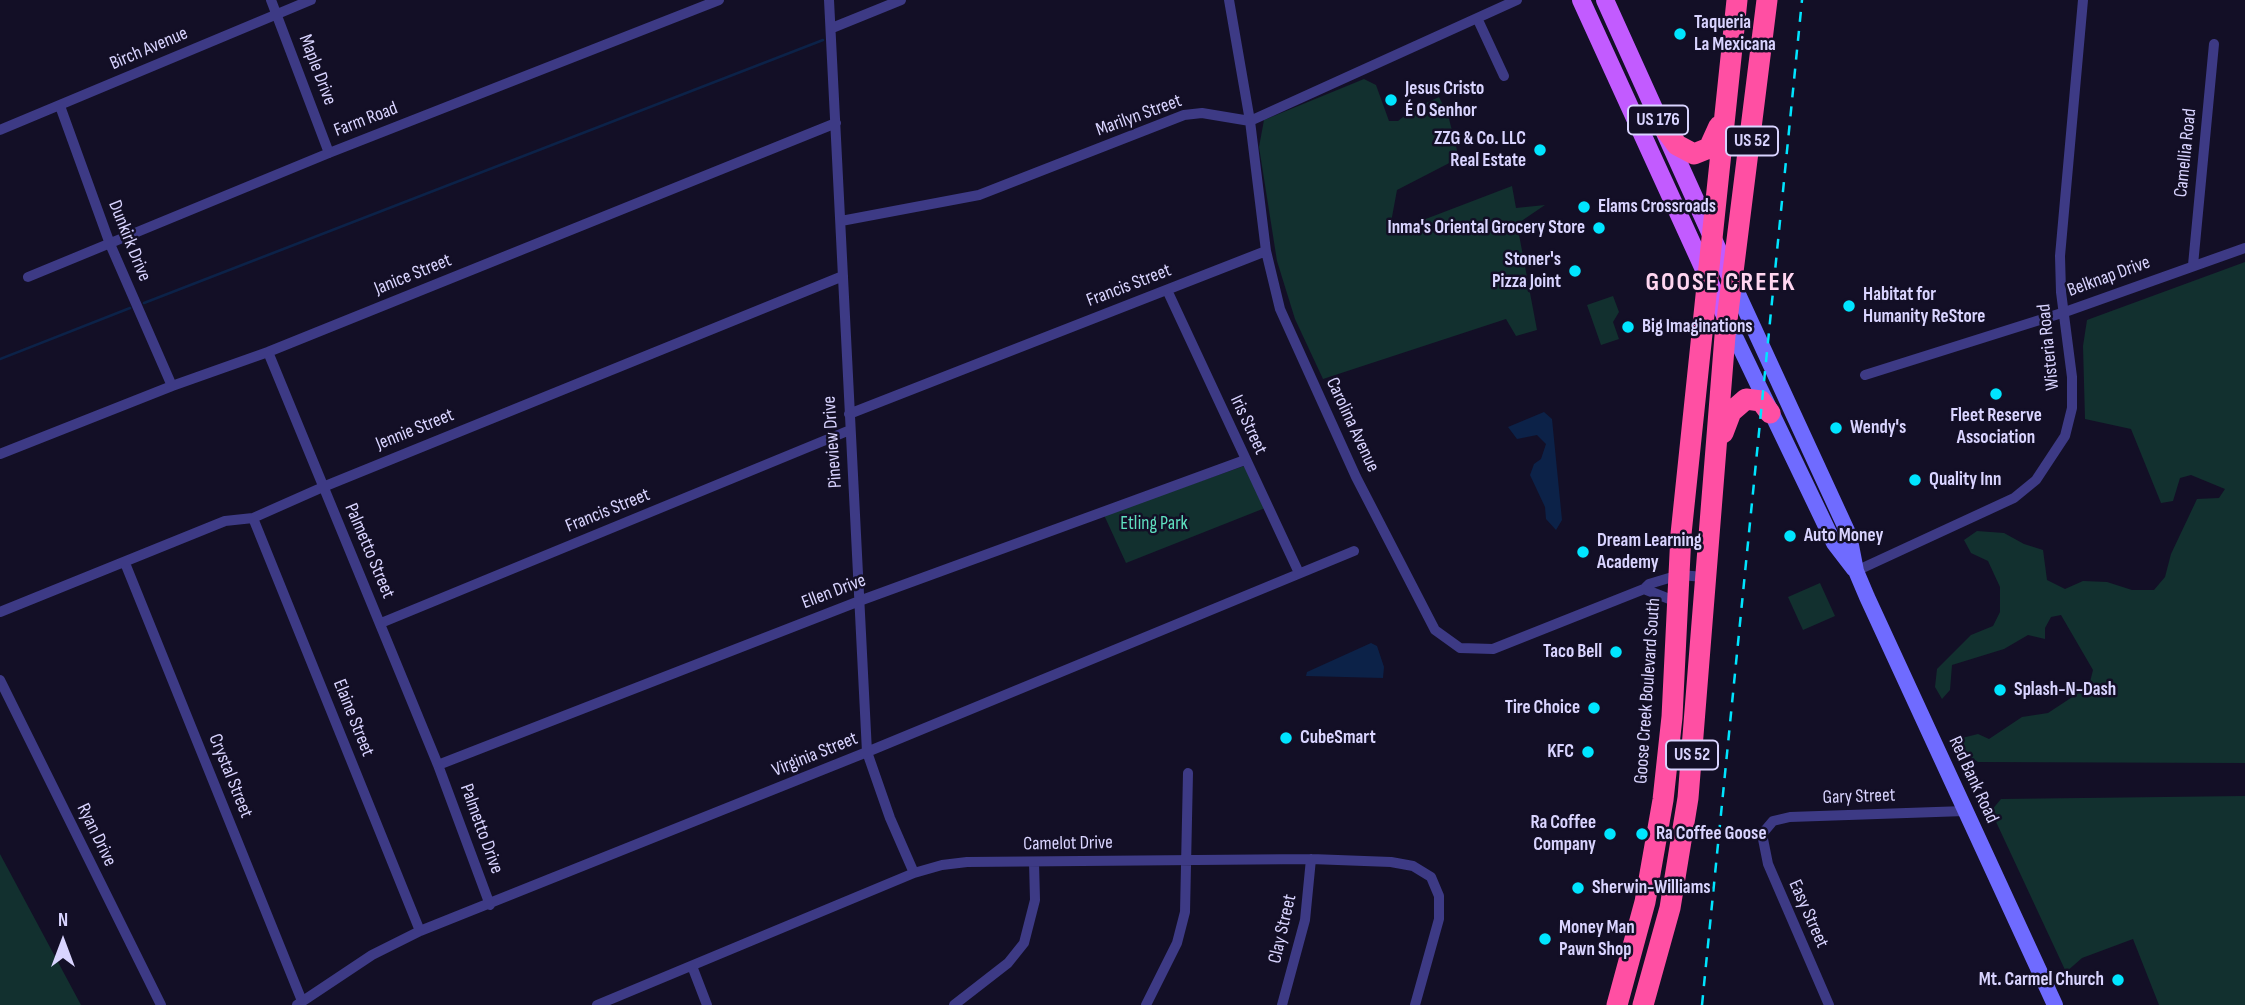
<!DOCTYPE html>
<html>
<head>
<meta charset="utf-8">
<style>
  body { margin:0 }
  #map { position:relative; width:2245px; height:1005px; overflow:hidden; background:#130f26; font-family:"Sofia Sans Condensed",sans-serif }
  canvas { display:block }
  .north { position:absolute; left:28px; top:907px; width:70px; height:70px; -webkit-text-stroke:5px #130f26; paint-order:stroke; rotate:0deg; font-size:19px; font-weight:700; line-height:28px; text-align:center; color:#d9d4ff }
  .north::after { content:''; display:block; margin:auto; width:24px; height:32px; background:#d9d4ff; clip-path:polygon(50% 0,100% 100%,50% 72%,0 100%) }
</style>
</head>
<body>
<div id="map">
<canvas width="2245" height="1005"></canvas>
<div class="north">N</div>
</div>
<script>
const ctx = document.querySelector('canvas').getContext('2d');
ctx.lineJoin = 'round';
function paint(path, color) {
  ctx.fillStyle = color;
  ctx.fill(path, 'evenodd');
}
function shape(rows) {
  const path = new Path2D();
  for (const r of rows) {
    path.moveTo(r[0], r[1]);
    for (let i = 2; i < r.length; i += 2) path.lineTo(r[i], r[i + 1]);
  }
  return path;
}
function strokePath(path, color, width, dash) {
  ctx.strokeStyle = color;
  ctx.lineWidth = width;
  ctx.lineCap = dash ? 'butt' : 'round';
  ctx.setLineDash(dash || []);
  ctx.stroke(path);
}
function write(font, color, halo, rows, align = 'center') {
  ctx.font = font + ' "Sofia Sans Condensed",sans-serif';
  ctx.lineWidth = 5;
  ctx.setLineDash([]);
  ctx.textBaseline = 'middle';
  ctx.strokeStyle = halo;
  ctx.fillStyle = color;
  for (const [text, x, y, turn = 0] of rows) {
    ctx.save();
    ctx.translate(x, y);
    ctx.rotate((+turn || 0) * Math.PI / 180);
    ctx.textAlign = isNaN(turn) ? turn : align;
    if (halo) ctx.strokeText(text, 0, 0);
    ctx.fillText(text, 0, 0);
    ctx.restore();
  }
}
paint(shape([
  [1364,79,1376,85,1389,121,1398,121,1413,109,1439,97,1448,115,1459,158,1397,190,1389,233,1512,186,1516,208,1545,205,1517,224,1537,330,1516,336,1506,319,1323,379,1295,319,1277,261,1259,147,1264,120],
  [2245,262,2245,763,1978,762,1963,752,1962,738,1978,734,1989,739,2022,717,2048,713,2089,686,2093,670,2061,615,2051,617,2045,628,2045,639,2028,635,2004,649,1952,665,1950,690,1942,699,1935,687,1937,669,1971,635,1993,626,2000,612,2000,587,1988,561,1971,553,1964,540,1977,531,2004,533,2024,544,2043,550,2047,580,2065,589,2083,581,2107,582,2132,590,2154,590,2165,577,2171,554,2197,499,2219,498,2225,489,2191,475,2180,478,2173,501,2161,503,2131,429,2085,419,2083,346,2087,320],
  [1613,296,1619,312,1613,322,1619,339,1601,345,1587,305],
  [1244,466,1265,508,1126,563,1104,515],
  [1820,583,1835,616,1803,630,1788,597],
  [2245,796,2245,1005,2159,1005,2133,939,2082,958,2066,972,1991,811,2001,799],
  [0,854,81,1005,0,1005]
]), '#12302f');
paint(shape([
  [1544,412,1552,419,1562,520,1556,530,1546,519,1545,507,1530,475,1534,464,1541,459,1546,444,1537,435,1517,439,1508,427],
  [1371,643,1377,646,1384,667,1383,678,1306,676,1307,672]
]), '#0c2248');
strokePath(shape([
  [144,303,823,40],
  [0,359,130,308]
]), '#0c2248', 2.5);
strokePath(shape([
  [271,0,329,153],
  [829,0,867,752,890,818,914,873],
  [1229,0,1250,121,1266,251,1280,309,1356,477,1435,630,1460,648,1493,649,1644,589,1649,584,1679,575,1705,577],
  [1478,20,1504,76],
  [832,28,901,0],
  [60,106,110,244,172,386],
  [0,130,311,0],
  [841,221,979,195,1184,115,1202,113,1250,121,1517,0],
  [2193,265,2214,44],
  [28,277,329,153,719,0],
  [1167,290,1299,573],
  [268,352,438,765,490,905],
  [1865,375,2065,312,2245,248],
  [849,414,1266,251],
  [0,454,172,386,268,352,836,123],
  [253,518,420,931],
  [125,563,302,1001],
  [1856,571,2014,498,2036,480,2065,436,2072,408,2072,377,2061,292,2060,256,2083,0],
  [1644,589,1677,602],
  [0,612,225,521,253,518,323,487,843,276],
  [381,623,850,430],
  [0,680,161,1005],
  [438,765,862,600,1245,460],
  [692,966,707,1005],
  [297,1005,372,955,420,931,867,752,1354,551],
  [597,1005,914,873,942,865,967,862,1311,859,1391,862,1413,866,1431,877,1439,896,1439,919,1415,1005],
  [954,1005,1008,963,1024,943,1035,900,1034,862],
  [1146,1005,1177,943,1185,912,1188,773],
  [1282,1005,1305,920,1311,859],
  [1829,1005,1768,864,1762,834,1773,821,1790,817,1965,811]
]), '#3d3a85', 10);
strokePath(shape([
  [1732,281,1849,535,1856,571,1867,597,2055,1005],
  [1727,320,1834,543,1854,569]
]), '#6f6bff', 16);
strokePath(shape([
  [1581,0,1727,320],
  [1605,0,1732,281]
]), '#c25bff', 18);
strokePath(shape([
  [1657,118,1677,145,1694,154,1709,148,1719,126],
  [1723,433,1731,412,1746,399,1761,401,1770,413],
  [1617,1005,1645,902,1663,800,1672,717,1681,534,1737,0],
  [1643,1005,1670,908,1688,798,1725,336,1767,0]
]), '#ff4fa3', 21);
strokePath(shape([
  [1702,1005,1802,0]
]), '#00e5ff', 2.5, [10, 9]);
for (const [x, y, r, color] of [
  [1680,34,7,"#00e5ff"],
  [1391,100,7,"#00e5ff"],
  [1540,150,7,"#00e5ff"],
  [1584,207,7,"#00e5ff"],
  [1599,228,7,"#00e5ff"],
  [1575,271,7,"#00e5ff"],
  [1849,306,7,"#00e5ff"],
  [1628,327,7,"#00e5ff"],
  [1996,394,7,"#00e5ff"],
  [1836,428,7,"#00e5ff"],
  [1915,480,7,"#00e5ff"],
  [1790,536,7,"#00e5ff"],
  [1583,552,7,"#00e5ff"],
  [1616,652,7,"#00e5ff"],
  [2000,690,7,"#00e5ff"],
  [1594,708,7,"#00e5ff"],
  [1286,738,7,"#00e5ff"],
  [1588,752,7,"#00e5ff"],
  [1610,834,7,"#00e5ff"],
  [1642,834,7,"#00e5ff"],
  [1578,888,7,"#00e5ff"],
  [1545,939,7,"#00e5ff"],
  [2118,980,7,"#00e5ff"]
]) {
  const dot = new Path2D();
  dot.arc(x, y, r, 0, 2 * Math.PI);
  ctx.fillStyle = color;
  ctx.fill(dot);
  strokePath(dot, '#130f26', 2.5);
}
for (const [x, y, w] of [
  [1658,120,60],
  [1752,141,52],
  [1692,755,52]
]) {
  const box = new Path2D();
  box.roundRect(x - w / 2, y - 14.5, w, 29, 5);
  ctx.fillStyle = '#130f26';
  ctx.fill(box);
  strokePath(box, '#d9d4ff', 2);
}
write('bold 18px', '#d9d4ff', null, [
  ["US 176",1658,120],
  ["US 52",1752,141],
  ["US 52",1692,755]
]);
write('bold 19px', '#d9d4ff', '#130f26', [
  ["Taqueria",1694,23],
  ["La Mexicana",1694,45],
  ["Jesus Cristo",1405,89],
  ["É O Senhor",1405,111],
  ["ZZG & Co. LLC",1526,139,"right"],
  ["Real Estate",1526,161,"right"],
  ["Elams Crossroads",1598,207],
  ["Inma's Oriental Grocery Store",1585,228,"right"],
  ["Stoner's",1561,260,"right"],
  ["Pizza Joint",1561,282,"right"],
  ["Habitat for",1863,295],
  ["Humanity ReStore",1863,317],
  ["Big Imaginations",1642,327],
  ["Fleet Reserve",1996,416,"center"],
  ["Association",1996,438,"center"],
  ["Wendy's",1850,428],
  ["Quality Inn",1929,480],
  ["Auto Money",1804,536],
  ["Dream Learning",1597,541],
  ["Academy",1597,563],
  ["Taco Bell",1602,652,"right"],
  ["Splash-N-Dash",2014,690],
  ["Tire Choice",1580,708,"right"],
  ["CubeSmart",1300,738],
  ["KFC",1574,752,"right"],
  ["Ra Coffee",1596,823,"right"],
  ["Company",1596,845,"right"],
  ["Ra Coffee Goose",1656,834],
  ["Sherwin-Williams",1592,888],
  ["Money Man",1559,928],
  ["Pawn Shop",1559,950],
  ["Mt. Carmel Church",2104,980,"right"]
], 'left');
write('19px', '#d9d4ff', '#130f26', [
  ["Birch Avenue",149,49,-23],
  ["Maple Drive",317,70,69],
  ["Marilyn Street",1139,116,-20],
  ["Farm Road",366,120,-21],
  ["Camellia Road",2186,153,-84],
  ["Dunkirk Drive",129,241,68],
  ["Janice Street",413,275,-22],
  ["Belknap Drive",2109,277,-20],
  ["Francis Street",1129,286,-21],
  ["Wisteria Road",2049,347,-96],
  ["Iris Street",1248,425,65],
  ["Carolina Avenue",1352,425,65],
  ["Jennie Street",415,430,-22],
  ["Pineview Drive",833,442,-94],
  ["Francis Street",608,511,-22],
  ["Palmetto Street",369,551,67],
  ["Ellen Drive",834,592,-21],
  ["Goose Creek Boulevard South",1648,691,-86],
  ["Elaine Street",353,718,68],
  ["Virginia Street",815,755,-22],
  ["Crystal Street",230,776,68],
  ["Red Bank Road",1973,780,65],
  ["Gary Street",1859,797,-2],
  ["Palmetto Drive",481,829,70],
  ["Ryan Drive",96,835,64],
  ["Camelot Drive",1068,844,-1],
  ["Easy Street",1808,914,66],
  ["Clay Street",1283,929,-77]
]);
write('19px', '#5fe0c0', '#130f26', [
  ["Etling Park",1154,524]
]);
ctx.letterSpacing = '2px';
write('bold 26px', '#ffd6f0', '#130f26', [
  ["GOOSE CREEK",1721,283]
]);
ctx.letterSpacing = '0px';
</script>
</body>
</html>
